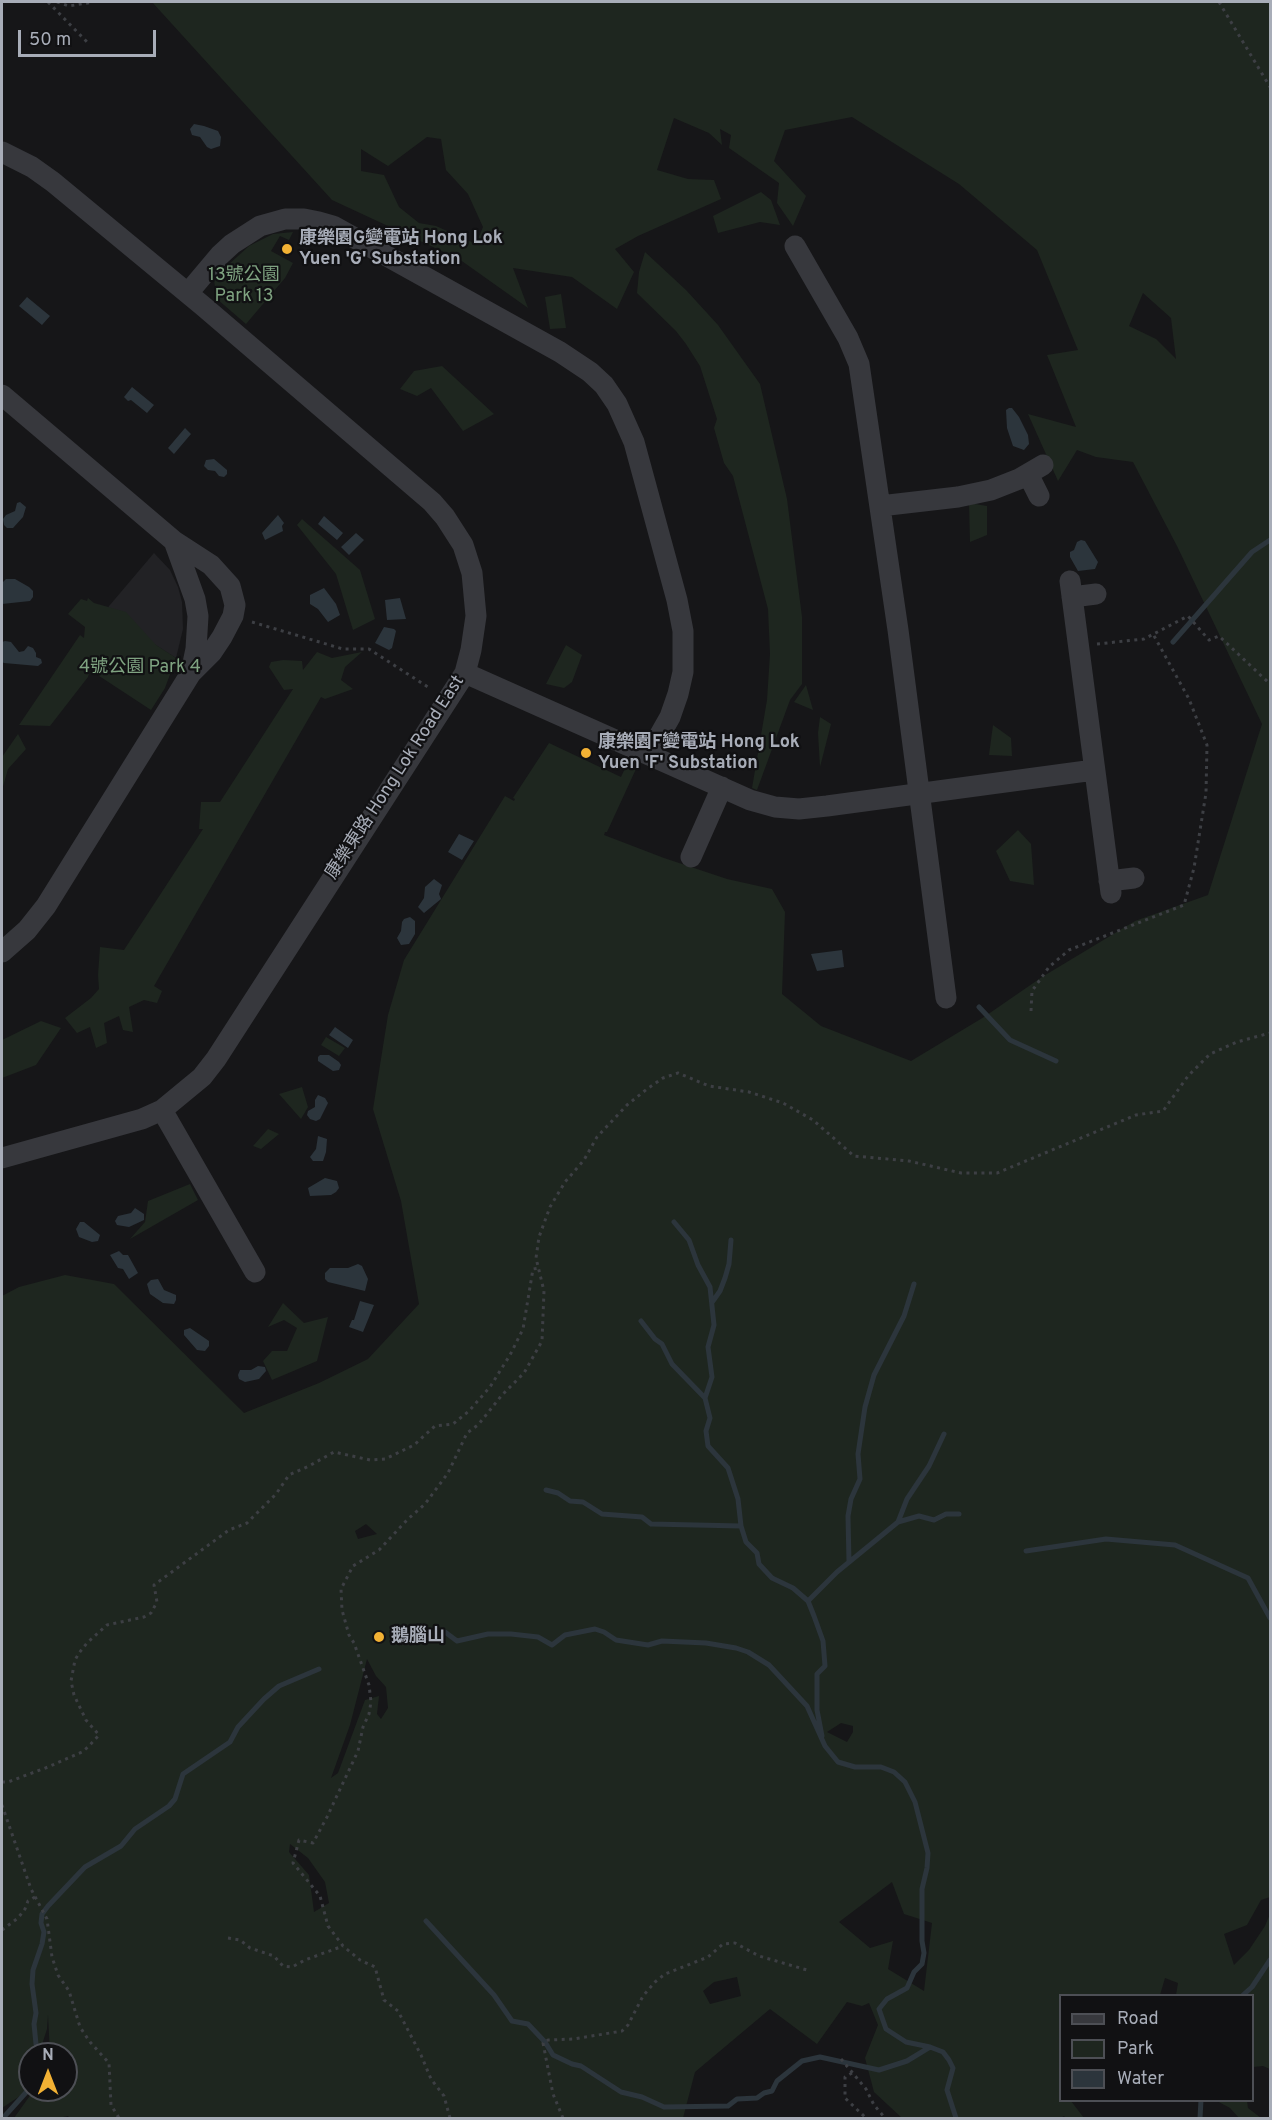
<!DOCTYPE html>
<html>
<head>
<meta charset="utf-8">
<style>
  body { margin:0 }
  #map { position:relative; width:1272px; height:2120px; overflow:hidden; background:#161618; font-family:Overpass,sans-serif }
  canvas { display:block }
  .frame { position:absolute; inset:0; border:3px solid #a8adb8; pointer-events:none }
  .legend { position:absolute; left:1059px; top:1994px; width:195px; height:108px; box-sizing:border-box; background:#111113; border:2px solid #4d4f55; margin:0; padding:8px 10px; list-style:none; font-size:18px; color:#a8adb8 }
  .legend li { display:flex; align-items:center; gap:12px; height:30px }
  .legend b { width:30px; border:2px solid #4d4f55 }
  .north { position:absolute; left:18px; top:2042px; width:60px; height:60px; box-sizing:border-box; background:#111113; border:2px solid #4d4f55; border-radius:50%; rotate:0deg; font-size:16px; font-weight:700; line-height:24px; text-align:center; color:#a8adb8 }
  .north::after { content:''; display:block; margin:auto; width:21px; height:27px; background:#f2b134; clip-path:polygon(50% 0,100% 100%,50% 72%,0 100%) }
  .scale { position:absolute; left:18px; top:30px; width:138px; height:27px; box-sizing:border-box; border:3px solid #a8adb8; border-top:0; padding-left:8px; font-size:18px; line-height:21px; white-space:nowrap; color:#a8adb8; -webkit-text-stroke:4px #111113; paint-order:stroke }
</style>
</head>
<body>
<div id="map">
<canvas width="1272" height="2120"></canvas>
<div class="frame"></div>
<ul class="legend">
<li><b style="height:8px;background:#37383d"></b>Road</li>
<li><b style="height:16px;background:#1e261f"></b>Park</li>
<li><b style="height:16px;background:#2c353c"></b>Water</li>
</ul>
<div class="north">N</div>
<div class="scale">50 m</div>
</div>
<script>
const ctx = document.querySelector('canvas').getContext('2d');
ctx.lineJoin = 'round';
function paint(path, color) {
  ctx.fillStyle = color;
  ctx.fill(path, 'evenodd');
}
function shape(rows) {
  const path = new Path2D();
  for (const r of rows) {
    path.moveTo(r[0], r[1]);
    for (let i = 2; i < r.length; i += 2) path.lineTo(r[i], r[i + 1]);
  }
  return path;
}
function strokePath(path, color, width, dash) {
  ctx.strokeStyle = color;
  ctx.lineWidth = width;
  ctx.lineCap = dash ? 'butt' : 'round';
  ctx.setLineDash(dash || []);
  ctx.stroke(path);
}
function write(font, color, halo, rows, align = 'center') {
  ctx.font = font + ' Overpass,"Noto Sans TC",sans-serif';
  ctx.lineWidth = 4.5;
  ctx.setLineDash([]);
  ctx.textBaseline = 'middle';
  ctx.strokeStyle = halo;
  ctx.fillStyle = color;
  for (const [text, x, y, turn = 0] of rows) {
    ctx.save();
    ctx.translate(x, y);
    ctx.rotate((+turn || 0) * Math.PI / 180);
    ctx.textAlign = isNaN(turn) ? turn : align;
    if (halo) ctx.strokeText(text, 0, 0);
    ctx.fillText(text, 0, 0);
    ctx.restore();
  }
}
paint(shape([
  [154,553,170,570,178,587,182,602,183,629,176,658,104,612]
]), '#222225');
paint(shape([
  [152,2,1270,2,1270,1897,1261,1900,1247,1925,1224,1934,1234,1965,1249,1950,1265,1926,1270,1914,1270,2069,1263,2066,1253,2067,1252,1996,1176,1995,1178,1983,1165,1978,1160,1995,1060,1996,1060,2100,1071,2101,1084,2118,1066,2118,1064,2116,1061,2118,902,2118,874,2092,865,2058,878,2025,869,2003,862,2006,847,2002,817,2044,770,2009,695,2072,683,2118,70,2118,68,2116,58,2118,14,2118,34,2090,66,2090,66,2054,50,2054,48,2015,47,2029,39,2054,30,2054,30,2080,26,2092,2,2108,2,1296,19,1287,65,1275,114,1284,244,1413,319,1383,368,1359,419,1304,401,1201,373,1109,388,1015,404,960,505,796,514,801,515,799,513,798,549,743,621,777,627,764,636,769,607,832,605,832,604,835,664,858,727,879,772,889,785,912,782,994,821,1026,911,1061,984,1017,1042,977,1135,921,1208,895,1262,724,1177,546,1133,462,1096,457,1077,450,1058,481,1028,414,1076,427,1047,355,1078,350,1037,250,959,184,852,117,785,130,774,161,806,196,793,226,777,203,779,183,729,148,731,135,720,129,722,145,709,133,674,118,657,170,688,179,714,180,721,199,638,236,615,249,634,272,617,309,572,277,513,268,528,308,459,259,332,200],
  [427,137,441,139,446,170,468,194,483,227,476,244,436,226,419,223,399,207,384,175,361,171,361,149,388,166],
  [1143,293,1171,318,1176,359,1156,339,1129,326],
  [366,1524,377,1534,358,1539,355,1531],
  [367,1659,376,1676,386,1687,388,1708,381,1719,377,1714,379,1696,365,1700,338,1773,331,1778,350,1725],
  [841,1723,853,1726,853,1732,847,1742,827,1732],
  [290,1844,308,1858,325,1882,329,1903,314,1912,309,1875,289,1852],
  [892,1882,904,1914,932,1923,924,1991,888,1969,893,1941,870,1948,839,1922],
  [737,1977,741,1996,710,2004,703,1991,714,1982],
  [761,192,771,200,780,225,760,222,718,233,713,216],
  [293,232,289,240,280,236,271,251,293,263,285,278,246,324,217,299,214,280,227,266,249,246,273,234],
  [645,252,686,290,718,325,760,384,787,499,802,617,802,684,790,700,757,790,752,788,767,700,770,654,768,609,733,476,724,463,714,428,717,419,700,366,686,344,676,331,637,293,639,272],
  [561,294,566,328,550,329,545,297],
  [442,366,494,414,463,431,431,388,417,396,400,389,414,371],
  [969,503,987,506,987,535,970,542],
  [302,519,360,570,375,619,353,630,336,574,297,525],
  [88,598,94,603,126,612,156,645,176,658,165,688,151,710,90,670,88,677,50,726,19,725,80,635,84,638,85,627,68,614,81,599,87,601],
  [566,645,582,655,572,682,564,688,546,684],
  [317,652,332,658,362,652,345,667,341,680,353,689,325,699,321,697,154,986,162,991,157,1003,144,1000,129,1007,133,1032,123,1030,119,1016,104,1023,107,1043,96,1048,90,1027,77,1033,65,1018,91,998,99,989,98,975,100,947,124,950,203,829,199,829,201,802,220,802,293,689,284,690,269,667,271,662,283,660,302,661,303,670],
  [806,685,813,710,794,702],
  [820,717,831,724,820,767,818,733],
  [993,725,1011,738,1012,756,989,755],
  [18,734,26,749,8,769,2,790,2,757],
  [1018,830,1031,844,1034,885,1010,881,996,851],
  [41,1021,61,1028,36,1065,2,1078,2,1040],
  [326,1037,345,1048,339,1056,321,1045],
  [302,1087,308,1107,301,1119,279,1094],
  [268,1129,279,1134,261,1149,253,1146],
  [190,1184,198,1200,130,1239,145,1222,148,1201],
  [283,1303,304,1323,328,1317,317,1361,272,1380,263,1361,272,1351,287,1351,297,1328,284,1320,268,1327],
  [1217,2101,1247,2101,1248,2108,1261,2118,1239,2118,1230,2108]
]), '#1e261f');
paint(shape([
  [194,124,204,126,218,131,221,137,220,146,211,149,207,147,200,137,192,135,190,129],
  [27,297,50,316,42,325,19,306],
  [132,387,154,405,147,413,131,400,128,401,124,397],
  [1009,408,1012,408,1019,417,1028,435,1029,444,1024,450,1013,446,1007,428,1006,410],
  [185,428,191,434,174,454,168,448],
  [214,459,227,470,227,474,224,477,219,476,215,471,208,470,204,466,206,460],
  [20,502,26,507,23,517,13,528,7,528,4,525,3,519,6,515,15,511,17,503],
  [278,515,284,523,282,526,283,531,265,540,262,533],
  [324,516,343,533,337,540,318,524],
  [356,533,364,540,349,555,341,547],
  [1081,540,1085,541,1098,562,1095,569,1078,571,1070,557,1070,552,1074,550,1077,542],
  [6,579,15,579,29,587,33,591,33,597,30,601,2,604,2,583],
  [324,588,336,604,340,615,328,622,318,609,310,604,310,595],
  [400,598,406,619,387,620,385,600],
  [384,627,394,629,396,631,392,648,389,650,375,643],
  [5,641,11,642,19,652,24,651,28,646,33,648,36,653,36,657,41,659,42,663,38,666,4,663,2,662,2,642],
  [459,834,474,841,462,860,448,852],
  [434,879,442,885,439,894,441,899,424,913,418,907,424,898,425,887],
  [410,917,415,921,415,934,409,944,401,945,397,938,401,931,402,922,404,919],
  [842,950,844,967,817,971,811,954],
  [335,1027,353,1040,348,1048,329,1035],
  [320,1055,329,1055,339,1062,341,1065,339,1070,333,1071,318,1061,318,1057],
  [318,1095,325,1098,328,1103,320,1119,316,1121,310,1119,307,1115,308,1111,315,1107,315,1100],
  [318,1136,327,1139,326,1152,323,1161,313,1161,310,1157,316,1149],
  [325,1178,337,1181,339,1188,336,1192,331,1195,310,1196,308,1188],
  [135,1208,144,1214,144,1220,129,1227,117,1225,115,1221,118,1216,131,1213],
  [80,1222,84,1222,100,1235,98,1241,92,1242,79,1237,76,1229],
  [119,1251,123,1255,128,1255,138,1273,129,1279,123,1269,118,1268,110,1255],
  [358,1264,362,1266,368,1279,365,1291,328,1282,325,1279,325,1273,330,1268,348,1268],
  [158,1279,164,1290,176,1295,176,1300,174,1304,163,1303,150,1294,147,1284,151,1280],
  [360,1301,374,1305,363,1332,349,1327,352,1320,354,1320],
  [190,1328,209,1341,209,1346,205,1351,197,1350,184,1335,184,1330],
  [258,1366,265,1367,266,1371,259,1379,245,1382,239,1379,238,1375,240,1370,251,1370]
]), '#2c353c');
strokePath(shape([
  [1173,642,1252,552,1270,540],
  [979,1007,1010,1040,1056,1061],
  [674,1222,689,1240,698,1265,710,1287,714,1325,708,1347,712,1377,705,1398,710,1418,706,1431,708,1446,728,1468,738,1499,741,1526,746,1542,757,1553,759,1564,772,1578,793,1588,808,1601,814,1616,823,1641,825,1666,817,1674,817,1710,822,1736],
  [713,1301,720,1291,725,1278,729,1264,731,1240],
  [641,1321,655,1339,662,1344,672,1364,705,1398],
  [546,1490,558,1493,570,1501,583,1502,602,1514,642,1517,651,1524,741,1526],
  [898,1522,919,1516,934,1520,946,1514,959,1514],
  [1026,1551,1106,1539,1175,1545,1248,1578,1270,1618],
  [849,1562,848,1516,851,1499,860,1479,858,1454,865,1407,874,1375,904,1316,914,1284],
  [808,1601,837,1572,898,1522,907,1499,929,1466,944,1434],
  [431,1630,445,1632,457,1641,488,1634,511,1634,538,1637,552,1645,565,1635,595,1629,604,1632,616,1640,648,1645,662,1641,706,1643,736,1648,748,1652,769,1665,807,1706,825,1746,838,1762,855,1767,881,1767,894,1772,905,1782,915,1802,928,1853,927,1868,922,1889,922,1941,924,1953,922,1964,914,1972,907,1988,887,1999,879,2009,886,2029,906,2042,930,2047],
  [426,1921,494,1995,512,2021,528,2024,545,2042,553,2055,572,2064,581,2066,621,2092,642,2097,664,2107,728,2106,737,2099,757,2098,764,2093,772,2091,777,2081,802,2061,820,2057,879,2070,907,2061,930,2047,943,2052,949,2060,953,2068,947,2090,956,2118],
  [1242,1996,1252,1987,1270,1960],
  [40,2054,36,2044,34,2024,36,2013,32,1984,33,1970,42,1944,44,1932,41,1923,42,1914,48,1906,85,1867,121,1846,135,1829,169,1806,175,1799,183,1774,230,1742,238,1727,264,1699,279,1686,319,1669],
  [3,2118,30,2088],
  [1200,2118,1201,2100]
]), '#2c353c', 5);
strokePath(shape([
  [48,2,89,44],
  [57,2,69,6,93,2],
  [1219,2,1270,87],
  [252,622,343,649,369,649,431,689],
  [1097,644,1144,639,1188,616,1209,640,1219,636,1270,684],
  [1031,1011,1032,991,1049,967,1069,950,1184,905,1194,868,1206,793,1207,745,1189,699,1153,634],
  [2,1782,8,1782,48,1767,82,1752,88,1747,99,1735,86,1720,74,1695,71,1681,75,1660,79,1653,87,1643,107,1625,144,1617,151,1613,157,1602,154,1585,229,1530,247,1523,276,1494,289,1475,309,1466,334,1452,370,1460,385,1459,414,1445,435,1426,453,1424,469,1411,490,1387,510,1355,523,1329,533,1269,539,1268],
  [2,1805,31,1889,47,1919,52,1957,58,1975,69,1991,80,2027,90,2042,109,2063,111,2105,119,2118],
  [2,1930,18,1918,25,1909,28,1901,35,1897],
  [228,1938,240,1940,250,1948,274,1956,283,1966,292,1967,305,1960,343,1946],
  [841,2059,866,2089,874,2105,885,2118],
  [852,2073,845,2077,845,2098,866,2118],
  [450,2118,444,2096,431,2079,421,2055,398,2011,384,2000,375,1967,360,1960,343,1946,328,1926,320,1896,293,1863,299,1840,313,1843,327,1817,358,1751,363,1727,369,1714,371,1702,369,1685,354,1643,349,1635,342,1610,341,1589,353,1566,379,1550,408,1519,425,1504,448,1473,467,1433,478,1425,502,1395,524,1373,542,1341,544,1291,536,1258,539,1237,550,1207,565,1182,584,1160,597,1137,627,1105,647,1089,663,1078,678,1073,709,1086,749,1092,783,1103,813,1120,854,1156,909,1161,961,1173,997,1173,1136,1115,1163,1111,1188,1076,1210,1054,1237,1042,1270,1033],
  [563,2118,553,2094,543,2043,548,2040,574,2039,622,2031,628,2025,643,1996,655,1982,665,1974,708,1957,723,1944,735,1943,759,1956,807,1970]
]), '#3d3f44', 3, [3, 4.5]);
strokePath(shape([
  [2,152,32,167,53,182,203,306,432,502,445,517,463,545,472,573,476,616,471,650,465,673,216,1059,202,1077,162,1110,142,1119,2,1158],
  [795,246,848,338,859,364,898,630,946,998],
  [188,293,220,255,232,244,260,226,285,219,304,219,319,222,333,226,560,352,590,372,604,385,617,404,634,442,677,600,683,631,683,672,678,694,670,717,649,754],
  [2,395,174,541,211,565,230,586,235,605,233,616,222,637,212,652,191,673,46,906,27,930,2,952],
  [1028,474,1039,496],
  [880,506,958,497,991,490,1019,479,1043,465],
  [174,541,195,599,198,616,196,649,191,673],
  [1070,581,1111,893],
  [1072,597,1096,594],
  [465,673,750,800,775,807,799,809,827,806,1094,770],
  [691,857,722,787],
  [1109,881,1134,878],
  [162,1110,255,1272]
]), '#37383d', 21);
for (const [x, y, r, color] of [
  [287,249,6,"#f2b134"],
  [586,753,6,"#f2b134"],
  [379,1637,6,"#f2b134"]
]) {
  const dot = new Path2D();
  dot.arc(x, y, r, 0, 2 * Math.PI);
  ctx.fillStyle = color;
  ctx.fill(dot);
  strokePath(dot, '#111113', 2);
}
write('bold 18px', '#a8adb8', '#111113', [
  ["康樂園G變電站 Hong Lok",299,239],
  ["Yuen 'G' Substation",299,260],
  ["康樂園F變電站 Hong Lok",598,743],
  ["Yuen 'F' Substation",598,764],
  ["鵝腦山",391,1637]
], 'left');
write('18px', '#7fa381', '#111113', [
  ["13號公園",244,276],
  ["Park 13",244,297],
  ["4號公園 Park 4",140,668]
]);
write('18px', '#a8adb8', '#111113', [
  ["康樂東路 Hong Lok Road East",396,778,-57]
]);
</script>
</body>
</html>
